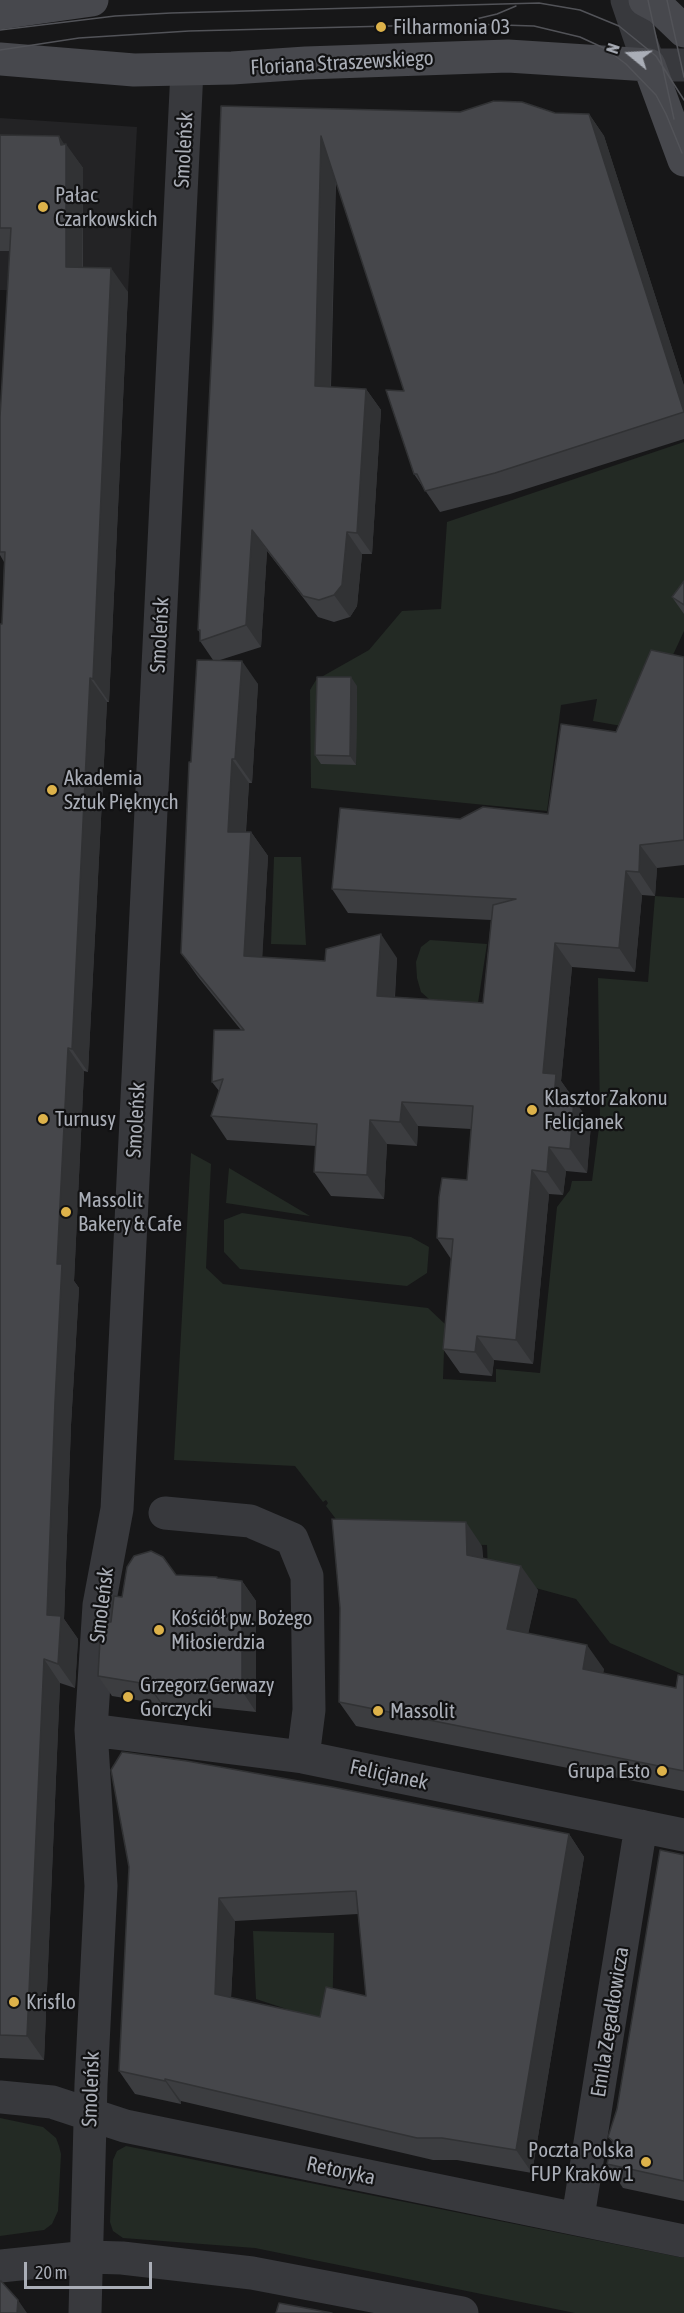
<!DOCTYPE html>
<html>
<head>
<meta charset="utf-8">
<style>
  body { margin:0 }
  #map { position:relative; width:684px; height:2313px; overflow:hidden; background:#171718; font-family:"Asap Condensed",sans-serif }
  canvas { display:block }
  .north { position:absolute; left:600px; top:24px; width:60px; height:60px; -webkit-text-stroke:4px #121213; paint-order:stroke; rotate:288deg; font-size:16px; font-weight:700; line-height:24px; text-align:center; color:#aaaeb7 }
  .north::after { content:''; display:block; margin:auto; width:21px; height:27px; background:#aaaeb7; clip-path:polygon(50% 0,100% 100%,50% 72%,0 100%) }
  .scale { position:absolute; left:24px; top:2262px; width:128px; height:27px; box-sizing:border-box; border:3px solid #aaaeb7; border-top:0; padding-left:8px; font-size:18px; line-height:21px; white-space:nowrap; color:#aaaeb7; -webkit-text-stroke:4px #121213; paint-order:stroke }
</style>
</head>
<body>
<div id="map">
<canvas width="684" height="2313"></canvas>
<div class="north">N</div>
<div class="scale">20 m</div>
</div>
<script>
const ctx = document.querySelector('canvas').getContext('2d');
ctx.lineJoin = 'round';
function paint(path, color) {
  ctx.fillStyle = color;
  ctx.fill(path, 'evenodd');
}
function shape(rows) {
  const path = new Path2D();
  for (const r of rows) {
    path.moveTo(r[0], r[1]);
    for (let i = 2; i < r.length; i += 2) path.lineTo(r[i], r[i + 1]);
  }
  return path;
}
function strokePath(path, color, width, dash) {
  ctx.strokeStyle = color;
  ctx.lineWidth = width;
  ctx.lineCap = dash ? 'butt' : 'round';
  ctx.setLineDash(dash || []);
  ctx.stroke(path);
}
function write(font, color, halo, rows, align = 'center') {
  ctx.font = font + ' "Asap Condensed",sans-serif';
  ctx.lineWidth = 4.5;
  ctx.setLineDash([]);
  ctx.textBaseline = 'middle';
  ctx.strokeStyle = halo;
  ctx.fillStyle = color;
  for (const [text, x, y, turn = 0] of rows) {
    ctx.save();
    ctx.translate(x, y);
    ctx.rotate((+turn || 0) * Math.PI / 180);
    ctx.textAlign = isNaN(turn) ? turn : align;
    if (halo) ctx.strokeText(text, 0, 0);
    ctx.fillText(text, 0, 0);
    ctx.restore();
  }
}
paint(shape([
  [0,118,137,127,128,292,0,290]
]), '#232325');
paint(shape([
  [684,442,684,631,639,729,593,721,597,699,561,705,547,811,311,788,310,690,316,680,369,650,402,611,441,609,447,522],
  [274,857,301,857,306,945,271,944],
  [655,896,684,898,684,1675,610,1643,576,1599,488,1575,487,1545,354,1543,326,1506,328,1503,326,1500,323,1502,295,1466,174,1460,191,1153,211,1164,206,1268,223,1284,428,1308,445,1324,443,1379,496,1382,496,1369,540,1373,557,1207,570,1190,572,1181,592,1181,600,1120,598,978,648,982],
  [430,940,487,944,478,1003,429,999,421,992,417,978,416,962,421,947],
  [229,1168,310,1216,226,1203],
  [242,1213,411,1237,429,1247,427,1273,407,1286,240,1269,224,1252,224,1220],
  [253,1931,334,1933,332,2024,256,1999],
  [0,2118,43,2127,56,2138,59,2146,61,2154,58,2211,52,2224,44,2230,0,2236],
  [126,2146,684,2258,684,2313,575,2313,255,2248,123,2238,113,2231,110,2222,113,2160,117,2151]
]), '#232a24');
strokePath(shape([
  [627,0,649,65,684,65],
  [165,1513,250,1521,292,1539,307,1576,309,1710,303,1757],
  [91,1730,303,1757,684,1835],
  [0,2097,52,2102,125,2126,684,2241],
  [578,2217,641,1826],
  [0,2266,88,2257,122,2258,252,2273,462,2313],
  [85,2313,91,2084,101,1886,91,1730,99,1605,117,1509,187,70]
]), '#38393d', 33);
strokePath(shape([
  [645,0,660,8,684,31],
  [0,13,92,0],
  [0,59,134,70,232,68,306,63,508,56,649,65,684,160]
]), '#47484d', 33);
strokePath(shape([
  [648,0,674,119],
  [667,0,684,77],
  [476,19,497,14,516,6],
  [0,30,115,16,171,13,539,3,580,10,619,26,656,56,684,100],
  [0,50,79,38,189,31,470,24,534,26,580,37,606,49,626,64,656,95,666,114,682,153]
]), '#525358', 1.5);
paint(shape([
  [221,106,460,112,555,113,589,114,604,136,684,386,684,439,510,494,440,512,414,474,404,391,336,181,331,387,366,389,381,410,372,554,362,554,357,606,350,617,334,622,318,617,267,551,261,647,220,660,258,684,252,783,249,783,246,832,251,832,268,856,262,957,325,961,397,958,395,997,483,1003,491,920,348,913,332,889,460,819,548,814,616,732,684,657,684,865,657,868,655,896,642,895,635,972,572,967,561,1081,573,1098,573,1100,574,1100,591,1124,587,1173,566,1171,563,1195,549,1194,533,1364,494,1360,492,1376,460,1373,443,1349,451,1259,437,1238,467,1180,471,1129,418,1126,417,1146,387,1144,384,1199,331,1196,314,1172,316,1146,227,1140,211,1116,219,1091,212,1082,241,1030,198,977,181,953,191,762,213,660,200,641,200,633,198,630,213,324],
  [0,135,65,144,83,168,83,268,128,292,109,702,107,702,88,1072,84,1071,74,1281,79,1288,71,1425,64,1619,78,1639,75,1688,60,1683,44,2060,0,2058,0,624,2,624,4,562,0,555,0,417,10,251,0,251],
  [684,581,684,614,672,597],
  [357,686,356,765,321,764,315,755],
  [482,1546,483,1558,538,1590,528,1633,604,1669,603,1673,676,1688,684,1676,684,1791,356,1726,339,1702],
  [176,1575,242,1581,256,1601,256,1712,161,1702,161,1704,112,1696,98,1676,111,1622,122,1597],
  [569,1834,584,1857,532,2173,457,2160,433,2160,181,2101,181,2104,135,2094,119,2071,129,1867],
  [358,1914,366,1996,320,2017,231,1998,235,1921],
  [684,1855,684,2201,623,2188,607,2164,613,2143,608,2137,617,2109]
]), '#3c3d40');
paint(shape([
  [589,114,604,136,684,386,684,411],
  [59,136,66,147,66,144,83,168,82,291,66,267,61,145],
  [321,136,336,158,330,407,315,386],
  [111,268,128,292,109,702,93,679],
  [366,389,381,410,372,554,357,533],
  [252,530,267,551,261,647,246,625],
  [347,532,362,554,357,606,350,617,334,595],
  [242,661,258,684,252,783,235,759],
  [351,677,357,686,356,765,350,756],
  [90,678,107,702,88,1072,72,1049],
  [232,759,249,783,244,855,228,832],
  [251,832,268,856,261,980,244,956],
  [640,845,657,868,655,896,639,872],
  [626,871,642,895,635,972,619,948],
  [381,934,397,958,393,1020,377,996],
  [555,943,572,967,561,1081,573,1098,571,1122,554,1098,543,1073],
  [68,1048,84,1071,74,1281,79,1288,71,1425,64,1619,78,1639,75,1688,58,1664,47,1615,57,1264],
  [574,1100,591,1124,587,1173,570,1149],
  [402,1102,418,1126,417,1146,400,1122],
  [370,1120,387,1144,384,1199,367,1175],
  [549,1147,566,1171,563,1195,547,1172],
  [532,1170,549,1194,533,1364,516,1340],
  [477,1336,494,1360,492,1376,475,1352],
  [466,1522,482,1546,484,1579,467,1555],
  [521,1566,538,1590,524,1653,507,1629],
  [242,1581,256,1601,256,1712,242,1691],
  [587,1645,604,1669,599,1693,583,1669],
  [44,1659,60,1683,44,2060,27,2036],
  [147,1682,161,1702,161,1704,147,1684],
  [569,1834,584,1857,532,2173,516,2150],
  [219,1898,235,1921,230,2017,215,1994],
  [165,2079,181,2101,181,2104,165,2081],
  [18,2300,27,2313,17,2313]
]), '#313234');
const building = shape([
  [494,101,522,102,555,113,589,114,684,412,495,473,425,491,417,474,414,474,386,390,404,391,321,136,315,386,366,389,357,533,347,532,342,585,334,595,319,600,303,596,252,530,246,625,200,641,200,630,198,630,213,324,221,106,460,112,494,101],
  [0,135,59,136,61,145,66,144,66,267,111,268,93,679,90,678,72,1049,68,1048,57,1264,62,1264,55,1402,47,1615,61,1616,58,1664,44,1659,27,2036,0,2035,0,624,2,624,5,552,0,552,0,417,11,228,0,228,0,135],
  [684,581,684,605,672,597,684,581],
  [651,650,684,657,684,840,640,845,639,872,626,871,619,948,555,943,543,1073,556,1074,554,1098,574,1100,570,1149,549,1147,547,1172,532,1170,516,1340,477,1336,475,1352,443,1349,453,1239,437,1238,439,1197,442,1178,467,1180,473,1106,402,1102,400,1122,370,1120,367,1175,314,1172,317,1124,211,1116,223,1079,212,1082,214,1030,244,1030,181,953,189,762,191,762,197,660,242,661,235,759,232,759,228,832,251,832,244,956,325,961,326,949,381,934,377,996,483,1003,493,905,516,899,332,889,340,808,460,819,483,807,548,814,561,724,616,732,651,650],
  [317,677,351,677,350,756,315,755,317,677],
  [332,1519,466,1522,467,1555,521,1566,507,1629,587,1645,583,1669,676,1688,678,1675,684,1676,684,1771,339,1702,340,1608,332,1519],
  [151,1551,163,1557,176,1575,217,1577,217,1578,242,1581,242,1691,147,1682,147,1684,98,1676,101,1622,111,1622,114,1596,122,1597,127,1567,134,1556,151,1551],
  [122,1752,187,1761,332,1787,569,1834,516,2150,442,2138,417,2138,165,2079,165,2081,119,2071,129,1867,111,1770,122,1752],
  [356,1891,366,1996,326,1987,320,2017,215,1994,219,1898,356,1891],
  [660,1850,684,1855,684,2181,607,2164,613,2141,608,2137,617,2109,660,1850],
  [0,2281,1,2281,18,2300,17,2313,0,2313,0,2281],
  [279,2303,332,2313,276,2313,279,2303]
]);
paint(building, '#46474b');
strokePath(building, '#313234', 1.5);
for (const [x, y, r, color] of [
  [381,27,6,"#ddb24a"],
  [43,207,6,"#ddb24a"],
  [52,790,6,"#ddb24a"],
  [532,1110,6,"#ddb24a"],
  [43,1119,6,"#ddb24a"],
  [66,1212,6,"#ddb24a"],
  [159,1630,6,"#ddb24a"],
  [128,1697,6,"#ddb24a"],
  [378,1711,6,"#ddb24a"],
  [662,1771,6,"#ddb24a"],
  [14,2002,6,"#ddb24a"],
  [646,2162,6,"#ddb24a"]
]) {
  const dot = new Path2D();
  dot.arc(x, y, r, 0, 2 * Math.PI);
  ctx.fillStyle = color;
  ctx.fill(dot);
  strokePath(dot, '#121213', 2);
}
write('21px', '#aaaeb7', '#121213', [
  ["Filharmonia 03",393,27],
  ["Pałac",55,195],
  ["Czarkowskich",55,219],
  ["Akademia",64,778],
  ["Sztuk Pięknych",64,802],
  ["Klasztor Zakonu",544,1098],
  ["Felicjanek",544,1122],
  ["Turnusy",55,1119],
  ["Massolit",78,1200],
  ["Bakery & Cafe",78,1224],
  ["Kościół pw. Bożego",171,1618],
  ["Miłosierdzia",171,1642],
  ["Grzegorz Gerwazy",140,1685],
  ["Gorczycki",140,1709],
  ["Massolit",390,1711],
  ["Grupa Esto",650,1771,"right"],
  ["Krisflo",26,2002],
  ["Poczta Polska",634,2150,"right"],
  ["FUP Kraków 1",634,2174,"right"]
], 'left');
write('21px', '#aaaeb7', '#121213', [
  ["Floriana Straszewskiego",342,63,-3],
  ["Smoleńsk",184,150,-87],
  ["Smoleńsk",160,635,-87],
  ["Smoleńsk",136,1120,-87],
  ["Smoleńsk",102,1605,-83],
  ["Felicjanek",389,1775,12],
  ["Emila Zegadłowicza",610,2022,-81],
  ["Smoleńsk",91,2089,-88],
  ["Retoryka",341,2171,12]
]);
</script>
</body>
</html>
